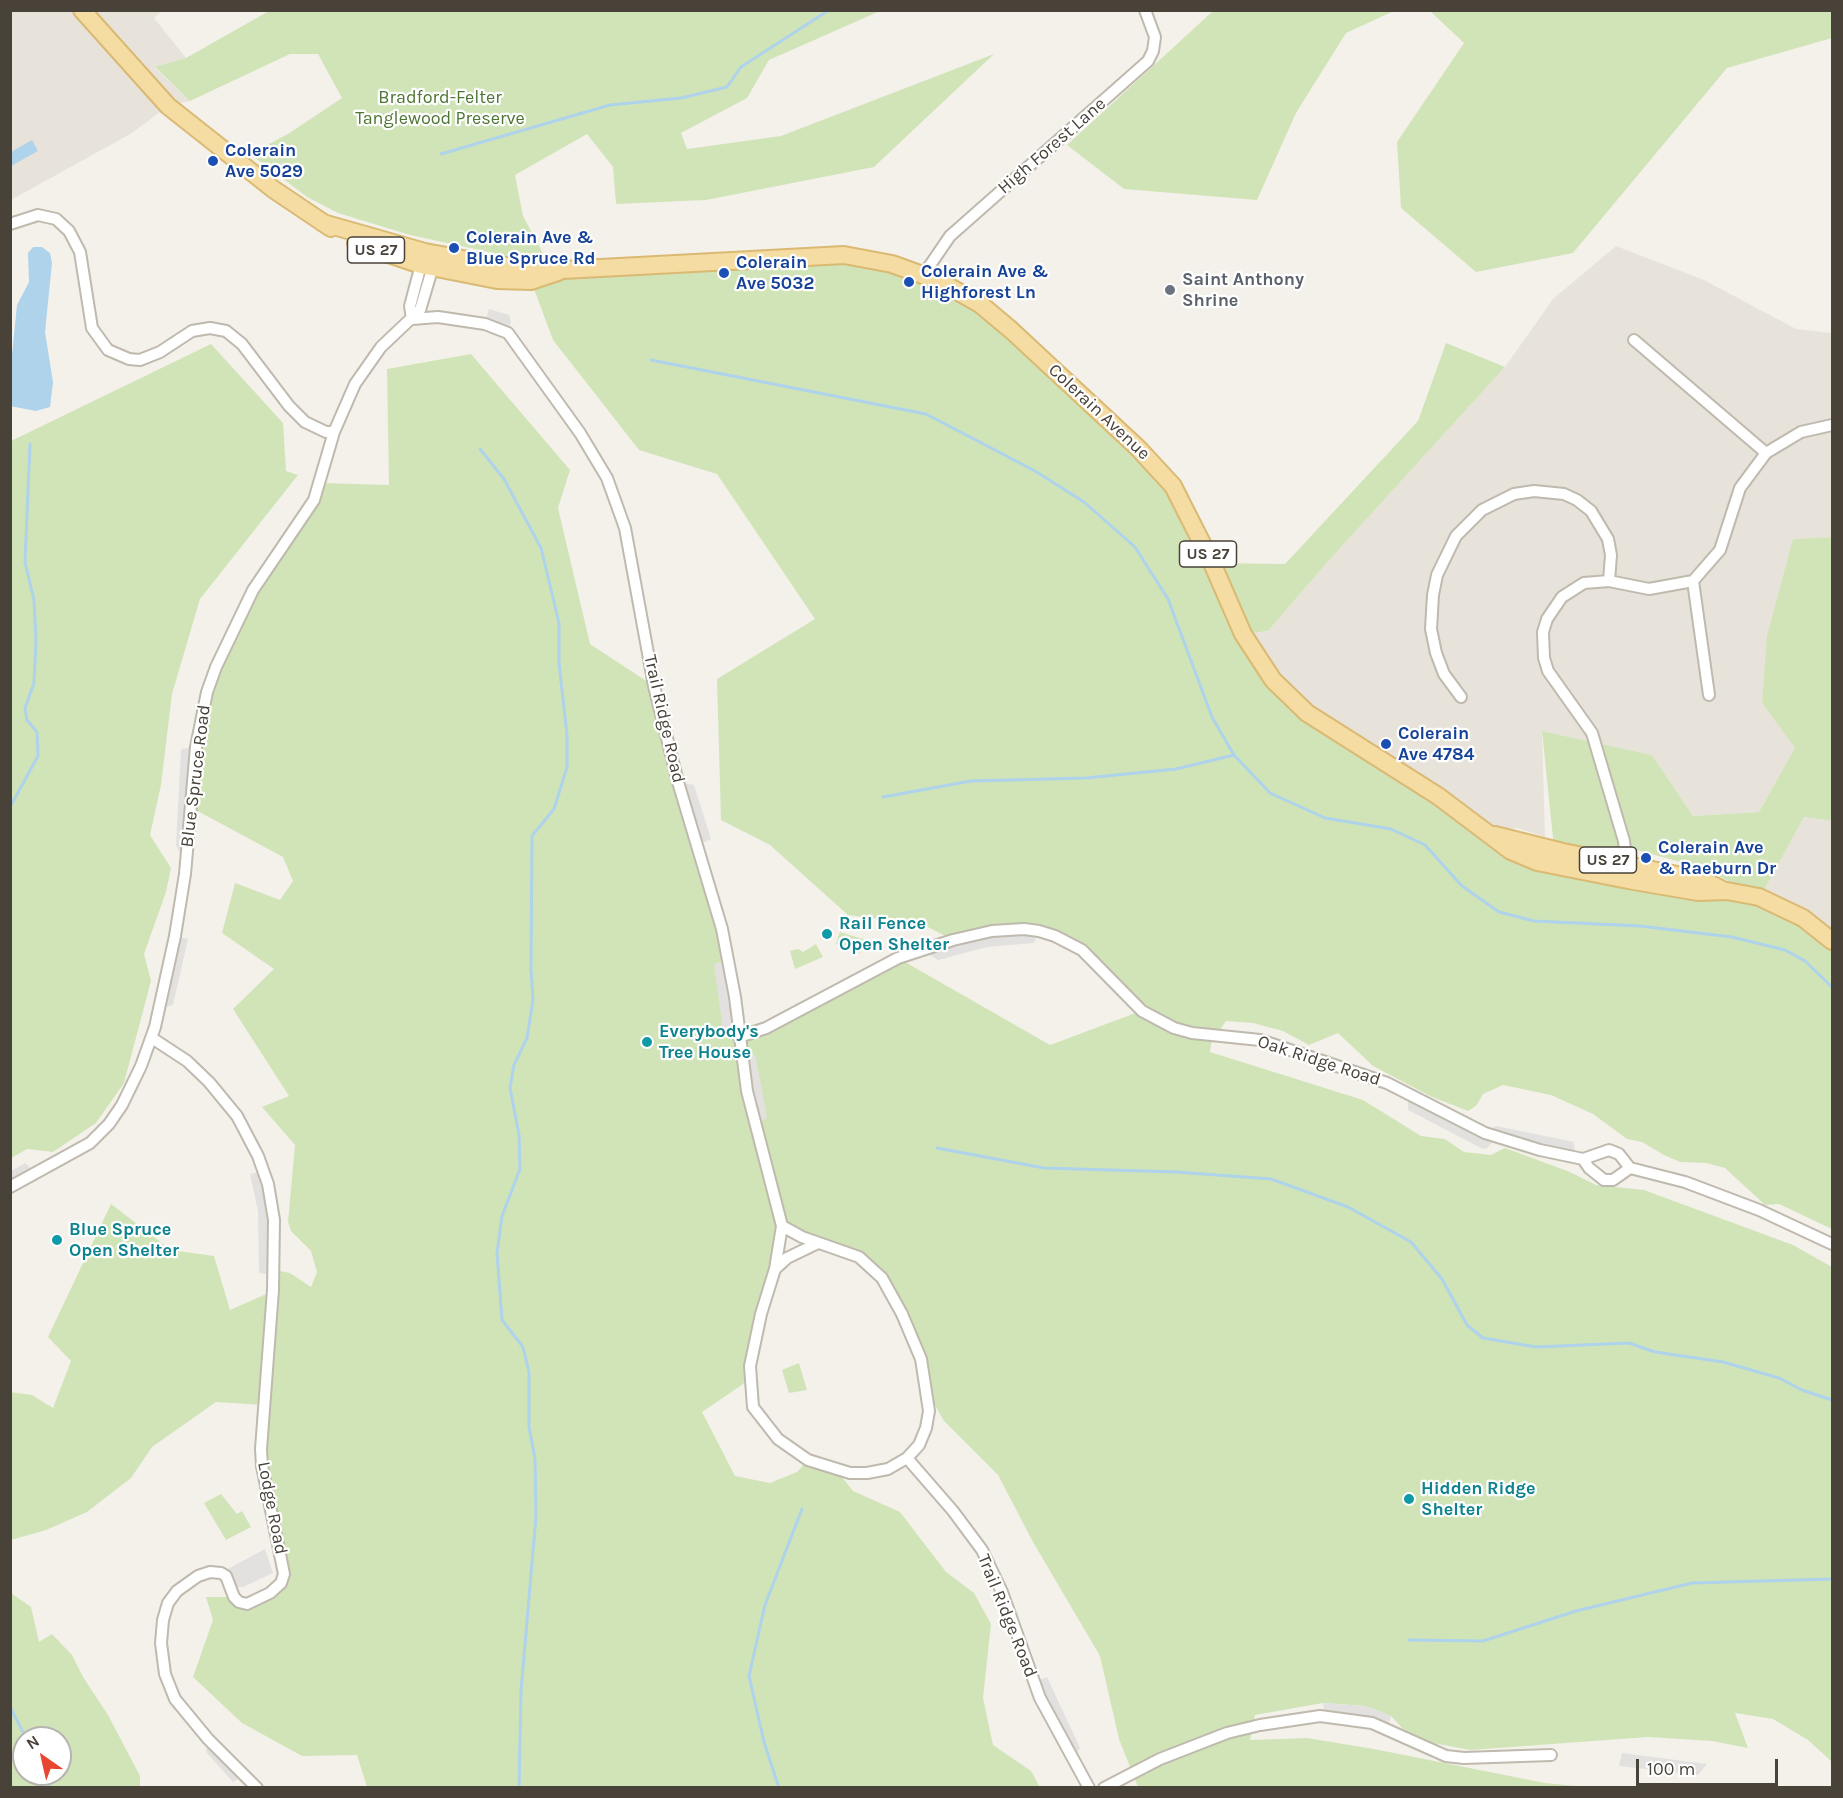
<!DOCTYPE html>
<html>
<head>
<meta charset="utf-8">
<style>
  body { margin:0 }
  #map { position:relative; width:1843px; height:1798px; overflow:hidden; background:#f4f1eb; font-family:Karla,sans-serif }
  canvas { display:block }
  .frame { position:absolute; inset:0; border:12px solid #484239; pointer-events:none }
  .north { position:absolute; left:12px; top:1726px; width:60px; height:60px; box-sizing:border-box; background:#fff; border:2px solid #b6b3b0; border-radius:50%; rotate:326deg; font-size:16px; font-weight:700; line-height:24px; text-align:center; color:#484239 }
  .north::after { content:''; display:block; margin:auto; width:21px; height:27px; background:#e74730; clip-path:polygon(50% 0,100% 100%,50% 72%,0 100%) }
  .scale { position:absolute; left:1636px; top:1759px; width:142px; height:27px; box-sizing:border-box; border:3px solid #484239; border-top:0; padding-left:8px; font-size:18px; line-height:21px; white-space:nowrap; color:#484239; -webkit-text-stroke:4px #fff; paint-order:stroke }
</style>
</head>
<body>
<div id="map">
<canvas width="1843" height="1798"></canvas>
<div class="frame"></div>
<div class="north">N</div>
<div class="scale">100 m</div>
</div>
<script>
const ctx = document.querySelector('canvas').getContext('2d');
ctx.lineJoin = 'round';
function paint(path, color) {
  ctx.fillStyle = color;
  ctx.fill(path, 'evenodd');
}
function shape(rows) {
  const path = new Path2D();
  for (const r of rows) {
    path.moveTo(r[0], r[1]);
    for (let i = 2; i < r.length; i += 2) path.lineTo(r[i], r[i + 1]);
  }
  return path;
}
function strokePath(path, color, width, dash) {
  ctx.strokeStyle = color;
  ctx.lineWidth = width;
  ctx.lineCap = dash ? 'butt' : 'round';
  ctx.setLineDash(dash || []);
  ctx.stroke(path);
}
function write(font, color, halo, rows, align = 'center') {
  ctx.font = font + ' Karla,sans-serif';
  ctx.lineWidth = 4.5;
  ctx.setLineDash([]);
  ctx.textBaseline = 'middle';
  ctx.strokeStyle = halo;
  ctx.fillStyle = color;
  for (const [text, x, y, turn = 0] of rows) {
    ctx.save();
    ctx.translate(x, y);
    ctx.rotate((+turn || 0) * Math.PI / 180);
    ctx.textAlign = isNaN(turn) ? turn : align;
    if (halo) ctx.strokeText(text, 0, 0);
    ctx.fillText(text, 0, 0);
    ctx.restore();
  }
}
paint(shape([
  [11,11,162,11,154,18,186,58,155,68,190,101,168,106,132,133,11,200],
  [1616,246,1704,280,1796,329,1832,333,1832,537,1793,539,1762,703,1796,748,1759,812,1693,816,1652,755,1542,731,1545,837,1517,828,1487,834,1307,713,1243,634,1268,631,1332,557,1505,367,1553,299],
  [1804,817,1832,821,1832,941,1759,897]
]), '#e7e3da');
paint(shape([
  [269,11,880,11,769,60,747,98,681,133,687,149,781,136,994,54,874,167,706,200,616,204,613,167,587,134,515,175,523,216,546,259,517,258,410,235,338,213,307,197,250,154,288,134,342,98,318,54,290,54,190,101,155,67,186,58],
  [1213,11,1394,11,1346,33,1296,113,1257,200,1124,189,1067,145],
  [1430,11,1832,11,1832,38,1727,68,1573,253,1476,272,1401,208,1397,142,1464,43],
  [844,255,956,291,1160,471,1213,563,1285,564,1418,421,1446,343,1505,367,1332,557,1268,631,1243,634,1273,680,1487,834,1756,896,1706,869,1633,849,1554,848,1542,731,1652,755,1693,816,1759,812,1795,748,1762,703,1767,636,1793,539,1832,537,1832,821,1804,817,1760,897,1832,941,1832,1229,1779,1204,1765,1205,1725,1168,1706,1163,1680,1162,1664,1155,1642,1142,1627,1139,1593,1114,1551,1095,1503,1085,1483,1094,1476,1106,1468,1111,1432,1097,1373,1066,1338,1033,1309,1045,1283,1031,1253,1023,1226,1021,1211,1044,1210,1052,1363,1100,1421,1136,1445,1139,1464,1152,1491,1155,1505,1148,1570,1172,1596,1185,1644,1190,1793,1245,1832,1267,1832,1762,1808,1740,1773,1719,1735,1713,1748,1748,1712,1741,1648,1737,1470,1750,1433,1743,1403,1729,1391,1716,1365,1706,1323,1703,1255,1715,1250,1740,1307,1738,1374,1749,1545,1783,1588,1787,1138,1787,1119,1739,1100,1656,1033,1542,998,1475,944,1421,928,1393,920,1359,873,1268,782,1226,749,1380,702,1412,735,1476,770,1483,797,1472,808,1460,837,1471,853,1491,900,1512,946,1572,974,1593,991,1624,983,1698,993,1745,1031,1771,1040,1787,367,1787,357,1755,302,1756,242,1723,193,1677,213,1620,206,1597,234,1597,239,1602,281,1583,262,1466,264,1405,216,1402,152,1447,131,1478,87,1512,46,1530,11,1540,10,1392,32,1395,53,1408,71,1361,48,1337,111,1204,171,1250,214,1256,230,1310,273,1291,274,1270,290,1273,311,1287,317,1272,311,1251,291,1231,288,1222,295,1145,262,1107,289,1096,233,1009,274,969,222,933,235,883,280,900,293,881,283,857,192,808,202,709,237,622,320,483,389,485,387,369,471,354,570,470,558,508,590,644,654,686,711,892,739,1037,898,958,1050,1045,1141,1011,1092,959,1039,931,953,940,924,925,848,915,770,845,721,820,717,679,815,619,717,474,639,450,553,340,531,281],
  [211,344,283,423,286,471,298,475,200,599,172,694,161,785,150,835,171,868,166,892,144,954,151,981,124,1083,96,1123,53,1152,27,1149,11,1158,11,441],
  [840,932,866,940,860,953,836,944],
  [816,944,823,957,795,969,790,951,798,949,803,952],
  [799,1363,807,1390,789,1393,782,1370],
  [221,1494,237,1514,242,1511,251,1527,226,1540,204,1503],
  [11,1593,31,1607,39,1642,52,1634,72,1655,83,1677,108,1715,140,1776,140,1787,11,1787],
  [24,1738,60,1738,60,1774,24,1774]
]), '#d1e4b8');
paint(shape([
  [489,309,509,315,511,321,508,333,485,324],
  [196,747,186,864,176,845,181,749],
  [678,782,694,785,711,839,697,846],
  [1039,931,1034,943,987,947,938,960,922,950,953,940],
  [175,936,188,939,173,1005,160,1008],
  [729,959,738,1033,723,1029,714,964],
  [742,1055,755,1055,761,1085,767,1118,755,1125],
  [1408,1094,1484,1133,1496,1126,1574,1142,1575,1157,1497,1137,1487,1148,1483,1149,1408,1110],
  [25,1163,37,1174,11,1187,11,1171],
  [259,1172,269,1214,269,1274,259,1273,258,1211,250,1174],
  [265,1549,273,1573,243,1587,230,1587,224,1571],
  [1047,1677,1080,1748,1073,1760,1034,1682],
  [1323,1703,1365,1706,1391,1716,1388,1726,1373,1718,1324,1711],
  [208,1739,245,1775,233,1782,206,1752],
  [1622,1753,1707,1764,1698,1775,1619,1766]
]), '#e3e1df');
paint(shape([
  [32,140,38,151,11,166,11,152],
  [33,247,42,247,50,253,52,263,45,332,53,382,50,407,36,411,10,406,11,365,17,305,29,282,28,253]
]), '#aed3eb');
strokePath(shape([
  [441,154,610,105,681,98,727,87,741,67,829,10],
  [651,360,926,414,1035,471,1084,502,1135,547,1168,599,1212,717,1234,755,1270,793,1325,818,1391,829,1425,845,1462,886,1499,912,1534,921,1640,926,1732,937,1785,950,1805,961,1832,987],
  [480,449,504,479,541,548,559,623,559,663,567,735,567,767,554,809,532,836,531,969,533,1000,527,1038,514,1065,510,1088,519,1135,520,1169,502,1216,497,1253,502,1320,523,1347,529,1372,529,1427,535,1459,536,1516,521,1691,519,1788],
  [883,797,971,781,1086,778,1176,769,1234,755],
  [10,807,38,756,37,732,27,720,25,708,34,683,36,641,34,600,25,562,30,444],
  [937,1148,1044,1168,1176,1172,1271,1179,1348,1207,1411,1242,1442,1279,1467,1325,1483,1338,1536,1347,1629,1343,1655,1352,1723,1362,1779,1378,1802,1390,1832,1400],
  [1409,1640,1483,1641,1576,1611,1692,1583,1832,1579],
  [10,1707,26,1738],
  [42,1774,50,1788],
  [779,1788,764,1742,749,1676,765,1605,802,1509]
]), '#aed3eb', 3);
const minor = shape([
  [10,224,38,215,56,219,69,231,80,252,92,328,108,350,129,359,140,360,160,352,192,331,210,328,226,331,242,344,289,406,305,422,326,432,334,432],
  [924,274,950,236,1148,61,1153,51,1155,37,1145,10],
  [412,319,438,317,485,324,508,333,580,433,607,478,625,528,654,686,678,782,722,929,735,997,747,1091,782,1226,775,1269,761,1314,750,1366,753,1407,778,1439,808,1460,850,1473,867,1473,888,1469,907,1458,919,1445,926,1428,929,1411,921,1359,902,1314,882,1278,859,1257,802,1237,782,1226],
  [412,319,410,306,422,261],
  [1634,340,1766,453],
  [1693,581,1709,695],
  [1461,697,1444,674,1436,653,1431,629,1433,595,1437,575,1456,536,1482,510,1514,494,1534,491,1564,494,1577,500,1591,511,1608,539,1611,555,1609,581],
  [1627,868,1624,841,1592,733,1548,671,1544,658,1543,632,1547,619,1562,597,1584,583,1609,581,1649,589,1693,581,1720,550,1740,488,1766,453,1801,432,1832,425],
  [739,1037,766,1028,898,958,953,940,992,931,1024,929,1039,931,1055,936,1082,950,1142,1011,1174,1028,1192,1033,1260,1040,1281,1047,1387,1083,1485,1133,1540,1150,1583,1159],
  [152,1038,187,1061,209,1082,237,1116,258,1156,268,1184,274,1220,273,1290,261,1449,262,1466,284,1574,281,1583,270,1593,247,1604,239,1602,234,1597,226,1576,221,1573,210,1572,198,1576,177,1591,168,1603,163,1620,161,1643,165,1674,175,1699,208,1739,257,1788],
  [1630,1168,1613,1180,1604,1180,1589,1168,1583,1159,1609,1150,1619,1154,1630,1168,1685,1182,1759,1210,1832,1244],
  [10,1187,90,1143,109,1124,122,1105,141,1066,155,1027,175,936,185,874,196,747,207,692,216,667,253,590,314,500,334,432,355,384,381,347,420,310,434,263],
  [775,1269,787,1258,818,1243],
  [907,1458,953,1511,982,1550,1002,1592,1040,1698,1089,1788],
  [1104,1788,1160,1759,1227,1733,1260,1725,1320,1716,1372,1723,1446,1756,1464,1758,1551,1755]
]);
const primary = shape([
  [82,10,168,106,273,189,331,228],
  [323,223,425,252,496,265,563,270,844,255,892,264,939,281,980,304,1011,330,1138,448,1173,486,1212,563,1243,634,1273,680,1307,713,1438,796,1511,851,1537,862,1628,880,1698,892,1727,891,1759,897,1803,918,1832,941],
  [356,243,421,265,497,280,531,281,558,272],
  [1495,835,1563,852,1702,880,1721,889]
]);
strokePath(minor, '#bfb9ae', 14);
strokePath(primary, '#dab973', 20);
strokePath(minor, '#fff', 10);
strokePath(primary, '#f5dca3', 16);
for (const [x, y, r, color] of [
  [213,161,6,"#1a4fb4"],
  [454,248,6,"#1a4fb4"],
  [724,273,6,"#1a4fb4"],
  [909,282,6,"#1a4fb4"],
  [1170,290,6,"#6b7280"],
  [1386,744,6,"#1a4fb4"],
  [1646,858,6,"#1a4fb4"],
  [827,934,6,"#0f9aa8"],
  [647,1042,6,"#0f9aa8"],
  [57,1240,6,"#0f9aa8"],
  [1409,1499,6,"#0f9aa8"]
]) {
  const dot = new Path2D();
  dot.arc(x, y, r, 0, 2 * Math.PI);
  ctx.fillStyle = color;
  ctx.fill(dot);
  strokePath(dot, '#fff', 2);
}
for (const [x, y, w] of [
  [376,250,57],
  [1208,554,57],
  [1608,860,57]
]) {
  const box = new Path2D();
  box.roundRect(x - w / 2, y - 13, w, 26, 4.5);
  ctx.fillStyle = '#fff';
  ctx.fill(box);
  strokePath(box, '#484239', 1.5);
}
write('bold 16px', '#484239', null, [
  ["US 27",376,250],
  ["US 27",1208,554],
  ["US 27",1608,860]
]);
write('18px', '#4c7531', '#fff', [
  ["Bradford-Felter",440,98],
  ["Tanglewood Preserve",440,119]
]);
write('18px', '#484239', '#fff', [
  ["High Forest Lane",1052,146,-41],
  ["Colerain Avenue",1099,412,43],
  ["Trail Ridge Road",664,719,77],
  ["Blue Spruce Road",196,776,-83],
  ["Oak Ridge Road",1319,1061,18],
  ["Lodge Road",272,1508,79],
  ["Trail Ridge Road",1007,1616,68]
]);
write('bold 18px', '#164399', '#fff', [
  ["Colerain",225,151],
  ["Ave 5029",225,172],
  ["Colerain Ave &",466,238],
  ["Blue Spruce Rd",466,259],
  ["Colerain",736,263],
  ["Ave 5032",736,284],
  ["Colerain Ave &",921,272],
  ["Highforest Ln",921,293],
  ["Colerain",1398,734],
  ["Ave 4784",1398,755],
  ["Colerain Ave",1658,848],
  ["& Raeburn Dr",1658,869]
], 'left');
write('bold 18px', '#5b616d', '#fff', [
  ["Saint Anthony",1182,280],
  ["Shrine",1182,301]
], 'left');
write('bold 18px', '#0d838f', '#fff', [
  ["Rail Fence",839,924],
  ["Open Shelter",839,945],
  ["Everybody's",659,1032],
  ["Tree House",659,1053],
  ["Blue Spruce",69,1230],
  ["Open Shelter",69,1251],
  ["Hidden Ridge",1421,1489],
  ["Shelter",1421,1510]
], 'left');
</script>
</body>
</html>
